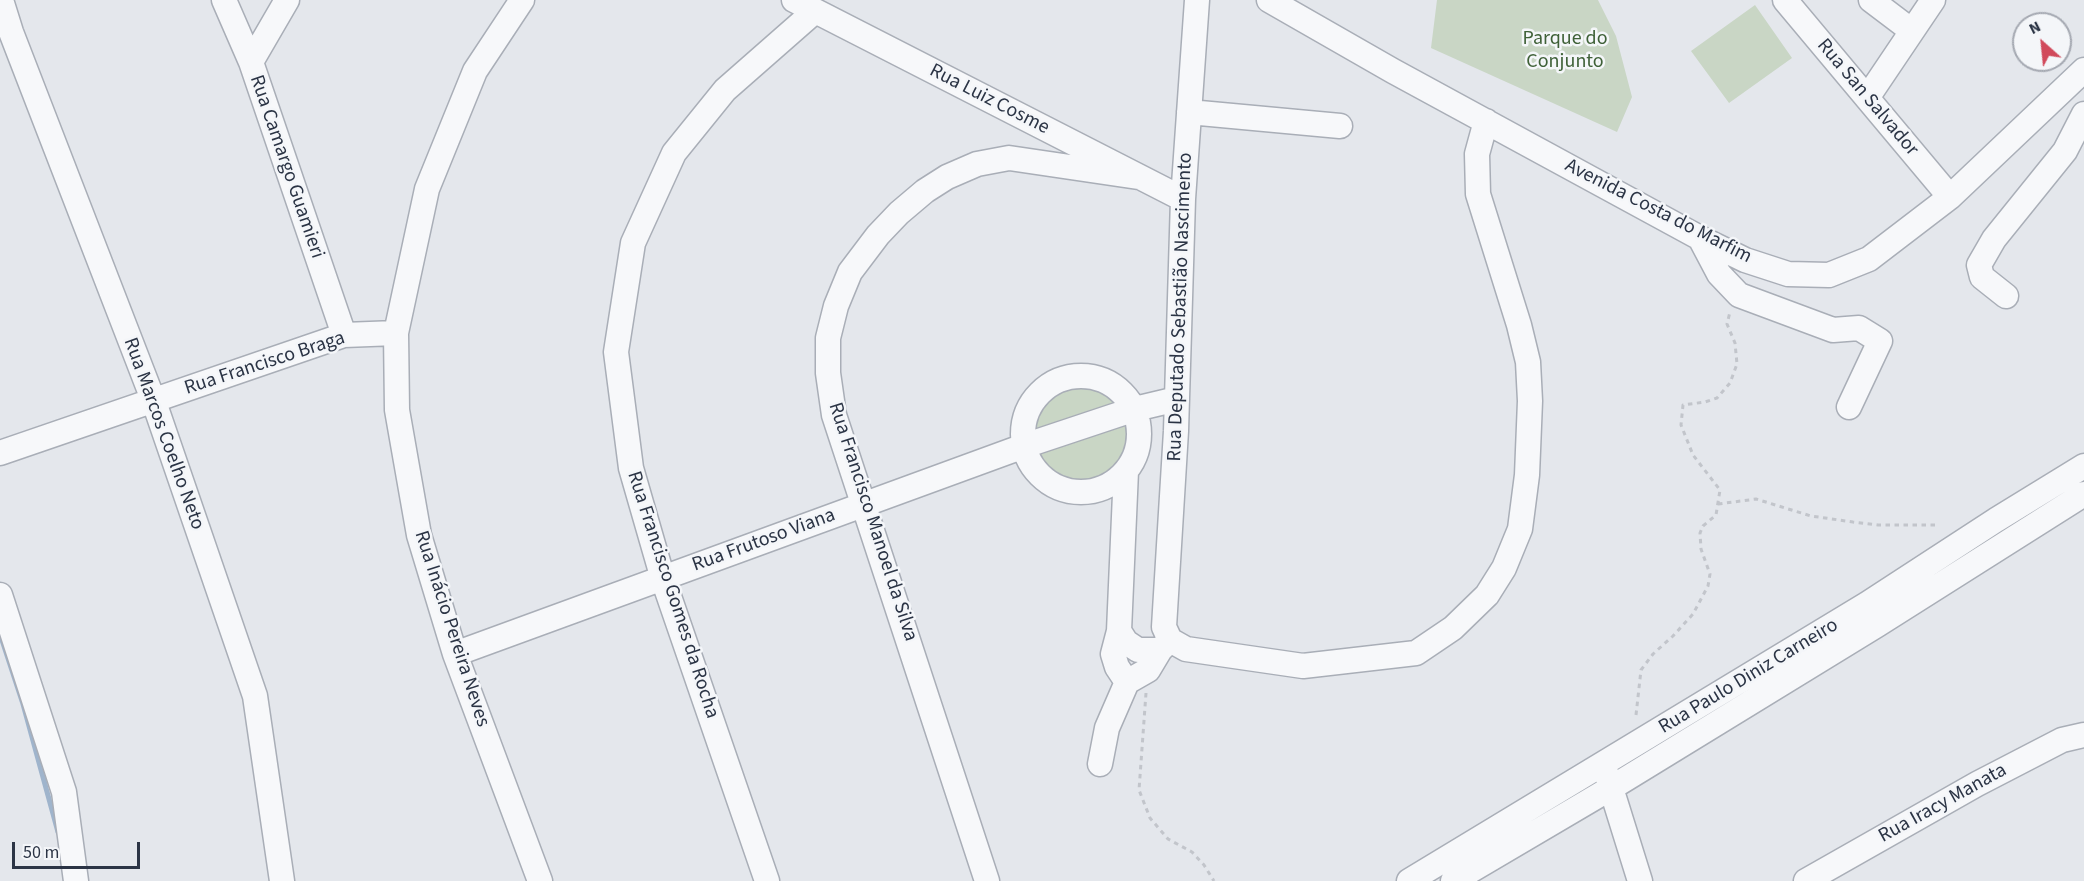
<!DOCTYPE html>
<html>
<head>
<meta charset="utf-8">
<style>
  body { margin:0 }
  #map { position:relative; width:2084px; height:881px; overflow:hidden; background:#e4e7ec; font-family:"Source Sans 3",sans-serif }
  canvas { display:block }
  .north { position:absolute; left:2012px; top:12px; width:60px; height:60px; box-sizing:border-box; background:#f4f6f9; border:2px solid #a4a8b1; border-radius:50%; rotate:333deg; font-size:16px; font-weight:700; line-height:24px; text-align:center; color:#2b3445 }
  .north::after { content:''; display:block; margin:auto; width:21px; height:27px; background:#d1495b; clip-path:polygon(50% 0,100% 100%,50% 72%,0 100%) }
  .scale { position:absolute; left:12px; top:842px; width:128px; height:27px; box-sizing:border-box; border:3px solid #2b3445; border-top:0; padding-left:8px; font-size:18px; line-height:21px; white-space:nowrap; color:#2b3445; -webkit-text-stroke:4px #f4f6f9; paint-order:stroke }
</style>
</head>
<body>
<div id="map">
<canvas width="2084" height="881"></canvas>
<div class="north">N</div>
<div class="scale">50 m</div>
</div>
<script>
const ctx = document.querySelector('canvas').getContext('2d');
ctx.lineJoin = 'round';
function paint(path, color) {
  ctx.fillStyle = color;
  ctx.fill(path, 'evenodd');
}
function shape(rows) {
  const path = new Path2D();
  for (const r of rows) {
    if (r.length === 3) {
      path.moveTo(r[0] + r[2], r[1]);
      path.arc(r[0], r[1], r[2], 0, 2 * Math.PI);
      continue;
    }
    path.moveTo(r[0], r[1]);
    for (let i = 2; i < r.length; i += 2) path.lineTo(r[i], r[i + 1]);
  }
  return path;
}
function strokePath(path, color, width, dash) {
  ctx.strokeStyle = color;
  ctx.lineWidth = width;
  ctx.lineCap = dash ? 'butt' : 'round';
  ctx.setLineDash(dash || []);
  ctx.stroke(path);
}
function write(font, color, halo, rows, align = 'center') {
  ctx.font = font + ' "Source Sans 3",sans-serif';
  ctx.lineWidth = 5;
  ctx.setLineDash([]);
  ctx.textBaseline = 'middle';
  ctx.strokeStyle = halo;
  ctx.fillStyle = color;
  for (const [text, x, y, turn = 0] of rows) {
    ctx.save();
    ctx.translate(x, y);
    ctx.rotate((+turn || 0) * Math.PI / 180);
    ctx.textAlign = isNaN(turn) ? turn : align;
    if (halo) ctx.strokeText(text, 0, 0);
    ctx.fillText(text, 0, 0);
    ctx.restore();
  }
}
paint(shape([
  [1437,0,1598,0,1616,36,1632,97,1617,132,1431,48],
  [1755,5,1792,58,1729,103,1691,51],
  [1081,434,58]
]), '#c9d6c5');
strokePath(shape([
  [0,634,23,704,58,832]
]), '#9fb4cc', 5);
const minor = shape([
  [1,0,11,32,154,402,255,696,282,881],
  [224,0,251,62,344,335],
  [522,0,475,71,427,189,396,333,397,410,419,535,455,654,540,881],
  [794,0,1183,199],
  [1197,0,1183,199,1176,431,1164,627,1170,640,1186,649,1303,666,1416,653,1453,628,1487,595,1504,568,1520,529,1527,475,1530,401,1528,362,1519,325,1478,194,1477,154,1486,121],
  [1269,0,1393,71,1700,238,1745,260,1788,274,1829,275,1869,259,1950,197,2084,70],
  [1785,0,1950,197],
  [1871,0,1912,31],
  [251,62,287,0],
  [1867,98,1933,0],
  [1189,112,1340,126],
  [1700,238,1719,274,1739,295,1833,330,1859,328,1880,341,1849,407],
  [2006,296,1982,277,1979,265,1994,239,2065,151,2084,114],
  [1081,434,58],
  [0,453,344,335,396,333],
  [0,595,64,792,76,881],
  [1119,631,1126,642,1138,650,1160,650,1170,640],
  [455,654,1024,446,1135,409,1177,399],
  [1127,682,1148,670,1160,650],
  [1100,764,1107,728,1127,682,1117,667,1113,654,1119,631,1126,471],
  [1607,775,1640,881],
  [767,881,663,579,631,468,616,352,633,243,674,153,725,90,815,11],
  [987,881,834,415,828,373,828,338,836,306,850,272,878,235,899,213,925,191,947,177,977,164,1009,158,1138,177],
  [1409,881,1867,604,1996,520,2084,466],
  [1453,881,1611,788,1877,625,2084,494],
  [1806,881,1977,784,2062,740,2084,735]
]);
strokePath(minor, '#a9aeb7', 27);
strokePath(shape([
  [1718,504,1756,499,1811,516,1853,522,1878,525,1938,525],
  [1146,693,1139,790,1150,818,1168,839,1192,852,1204,865,1214,881],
  [1636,715,1641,670,1653,654,1673,636,1693,614,1708,586,1710,574,1701,549,1700,533,1703,526,1716,515,1720,490,1693,455,1681,425,1683,405,1705,402,1717,398,1730,383,1737,364,1735,343,1727,324,1730,312]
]), '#c2c5cb', 3, [4.5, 4.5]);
strokePath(minor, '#f7f8fa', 24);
write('20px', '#3f6138', '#f4f6f9', [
  ["Parque do",1565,40],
  ["Conjunto",1565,63]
]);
write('20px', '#2b3445', '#f4f6f9', [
  ["Rua San Salvador",1867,98,50],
  ["Rua Luiz Cosme",989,100,27],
  ["Rua Camargo Guamieri",286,167,71],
  ["Avenida Costa do Marfim",1658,212,27],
  ["Rua Deputado Sebastião Nascimento",1181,307,-88],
  ["Rua Francisco Braga",265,364,-18],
  ["Rua Marcos Coelho Neto",163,434,70],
  ["Rua Francisco Manoel da Silva",872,522,72],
  ["Rua Frutoso Viana",764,541,-20],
  ["Rua Francisco Gomes da Rocha",672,595,72],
  ["Rua Inácio Pereira Neves",451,629,72],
  ["Rua Paulo Diniz Carneiro",1749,677,-31],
  ["Rua Iracy Manata",1943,804,-29]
]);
</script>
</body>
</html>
